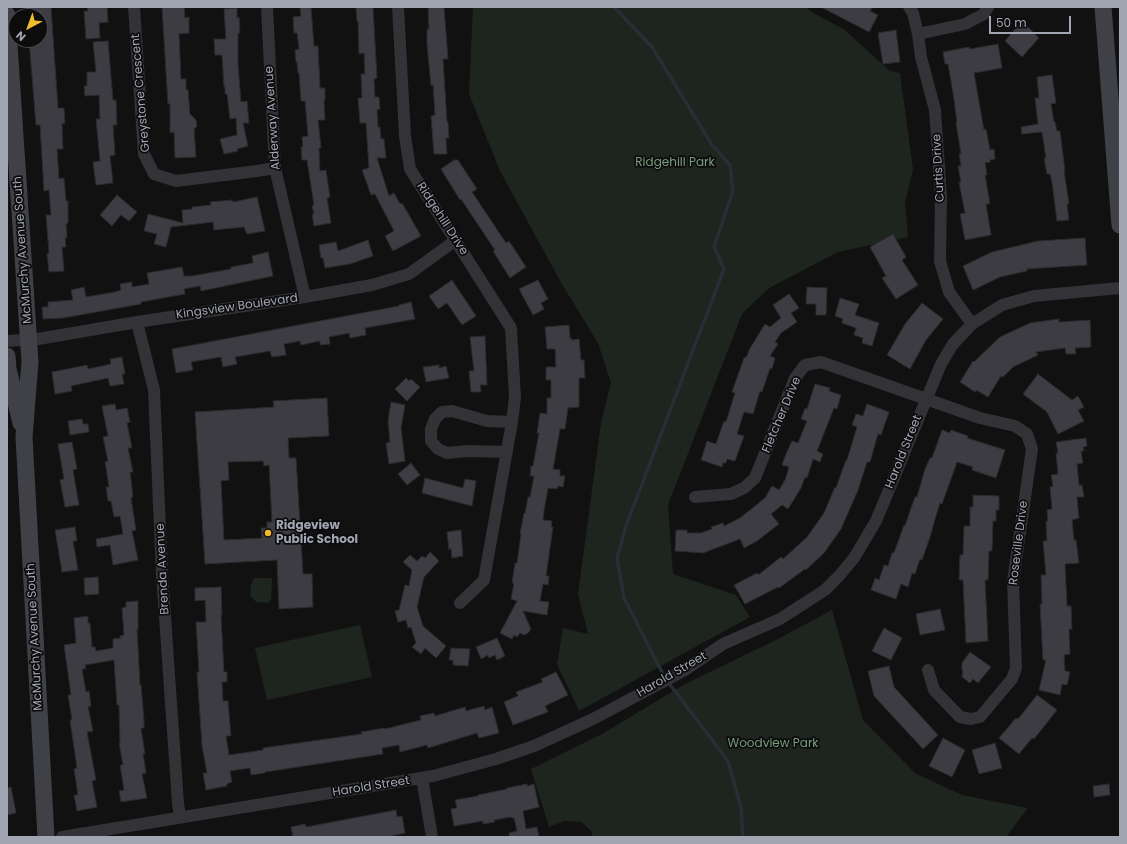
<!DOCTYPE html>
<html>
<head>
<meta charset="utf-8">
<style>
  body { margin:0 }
  #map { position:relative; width:1127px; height:844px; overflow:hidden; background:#111112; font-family:Poppins,sans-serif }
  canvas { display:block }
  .frame { position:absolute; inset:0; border:8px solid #a2a6b3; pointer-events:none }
  .north { position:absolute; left:8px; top:8px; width:40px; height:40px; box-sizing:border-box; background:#0c0c0d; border:1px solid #484a4f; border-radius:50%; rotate:221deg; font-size:11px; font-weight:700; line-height:16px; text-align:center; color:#a2a6b3 }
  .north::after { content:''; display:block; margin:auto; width:14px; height:18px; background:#f1bb2a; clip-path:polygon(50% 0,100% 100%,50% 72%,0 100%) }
  .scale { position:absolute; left:989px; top:16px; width:82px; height:18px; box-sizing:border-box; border:2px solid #a2a6b3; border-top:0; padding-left:5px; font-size:12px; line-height:14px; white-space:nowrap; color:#a2a6b3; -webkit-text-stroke:3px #0c0c0d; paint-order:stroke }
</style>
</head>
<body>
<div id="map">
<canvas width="1127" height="844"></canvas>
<div class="frame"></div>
<div class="north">N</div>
<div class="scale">50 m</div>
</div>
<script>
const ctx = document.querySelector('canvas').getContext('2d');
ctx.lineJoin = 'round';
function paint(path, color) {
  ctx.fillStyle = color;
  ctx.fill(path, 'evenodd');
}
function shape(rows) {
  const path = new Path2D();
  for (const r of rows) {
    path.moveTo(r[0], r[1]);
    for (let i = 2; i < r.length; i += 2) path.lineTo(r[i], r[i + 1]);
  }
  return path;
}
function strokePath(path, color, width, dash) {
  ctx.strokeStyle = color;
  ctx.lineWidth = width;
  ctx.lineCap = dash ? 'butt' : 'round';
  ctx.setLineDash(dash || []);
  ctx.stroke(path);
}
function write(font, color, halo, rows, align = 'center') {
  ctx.font = font + ' Poppins,sans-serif';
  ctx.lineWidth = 3.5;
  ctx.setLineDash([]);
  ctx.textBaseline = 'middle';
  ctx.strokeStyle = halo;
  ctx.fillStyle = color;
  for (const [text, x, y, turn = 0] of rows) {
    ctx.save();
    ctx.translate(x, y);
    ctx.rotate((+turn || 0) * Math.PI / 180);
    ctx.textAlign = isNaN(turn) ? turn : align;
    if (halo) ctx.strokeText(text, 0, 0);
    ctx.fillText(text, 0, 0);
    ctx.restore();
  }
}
paint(shape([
  [473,7,806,7,812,12,845,30,890,71,900,73,913,169,905,203,908,237,838,252,769,288,742,314,668,505,673,574,736,595,750,617,579,711,557,664,563,628,588,634,578,594,601,423,611,383,598,343,563,286,500,171,469,94],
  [254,578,272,578,271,600,268,603,256,602,250,595,251,585],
  [832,610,863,720,915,773,962,795,1028,808,1006,837,593,837,591,831,582,822,564,821,549,827,531,769,602,734,685,684,778,639],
  [360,625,372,677,267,700,255,648]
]), '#1d251e');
strokePath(shape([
  [614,7,652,47,712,145,730,165,733,191,714,247,724,269,626,526,617,558,624,598,665,678,728,761,741,808,743,837]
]), '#272e35', 3.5);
const building = shape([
  [29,7,51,7,58,108,64,108,65,123,62,124,63,149,57,149,59,179,64,178,66,201,68,201,68,223,66,224,67,238,65,238,66,247,62,247,64,271,49,272,47,254,49,253,46,215,51,215,49,190,44,191,40,125,36,125,29,40,40,40,40,16,29,16,29,7],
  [87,7,107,7,108,22,99,23,100,38,86,39,84,11,88,11,87,7],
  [162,7,184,7,185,18,189,17,189,33,179,34,181,79,186,79,186,90,188,90,190,114,196,120,197,126,194,129,196,157,175,158,174,132,170,133,170,104,168,104,162,7],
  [300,7,311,7,314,46,318,46,320,88,325,88,325,99,324,100,325,120,318,120,321,148,319,148,320,171,326,170,330,197,327,198,331,223,314,226,312,214,314,214,312,206,314,205,307,160,302,160,301,147,303,147,302,137,308,136,305,101,301,101,299,73,298,73,297,62,296,62,295,50,299,49,297,33,294,33,293,17,301,16,300,7],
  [356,7,373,7,377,78,374,79,375,97,379,97,380,109,377,110,378,127,380,127,381,139,384,139,386,158,377,158,389,196,394,193,400,204,402,203,421,236,393,251,385,236,394,231,375,194,371,195,362,170,369,168,366,123,360,123,358,98,362,98,361,74,365,74,364,53,359,54,358,21,357,21,356,7],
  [428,7,444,7,448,59,443,59,447,122,448,122,449,138,446,138,447,154,434,154,431,116,435,115,433,85,431,85,427,44,427,29,429,29,428,7],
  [821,7,873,7,870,11,878,15,869,32,821,7],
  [237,8,237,18,239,17,240,33,238,33,238,64,241,102,247,101,249,123,243,123,248,146,237,149,238,151,224,154,220,139,237,135,236,118,230,119,227,94,225,94,225,87,224,87,222,55,215,55,214,39,226,39,224,9,237,8],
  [1022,21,1039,38,1022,57,1005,41,1022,21],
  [896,30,900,62,883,64,878,33,896,30],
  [108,41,113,100,116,100,117,125,113,125,115,155,110,156,113,183,96,185,93,162,100,161,96,119,100,119,99,95,85,96,84,86,87,86,87,72,96,72,93,42,108,41],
  [998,44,1002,68,974,73,984,130,986,129,990,150,994,149,995,159,990,160,990,162,985,163,987,175,985,175,990,204,986,204,991,235,965,240,960,214,965,213,959,182,961,182,958,166,961,166,959,154,961,154,956,123,957,122,953,93,948,64,945,64,943,52,969,47,970,49,998,44],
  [1052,75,1056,103,1051,104,1054,122,1055,122,1057,131,1060,131,1065,171,1064,171,1069,204,1067,204,1069,220,1057,221,1052,182,1050,174,1047,174,1044,158,1046,158,1042,132,1022,134,1021,127,1038,124,1035,98,1039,98,1037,77,1052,75],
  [454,160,458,160,477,189,472,192,506,243,509,241,526,267,510,278,493,251,495,250,461,199,460,200,441,169,454,160],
  [117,195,137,212,129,221,121,215,112,226,100,215,117,195],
  [257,197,265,231,247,234,244,227,214,230,213,222,171,227,166,247,154,244,157,234,144,231,148,214,183,223,182,210,192,209,192,207,211,205,210,202,232,200,233,202,257,197],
  [893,234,906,257,902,260,918,285,896,299,882,278,886,276,870,247,893,234],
  [1085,238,1087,265,1027,269,1027,271,1000,277,973,290,963,266,992,252,1038,241,1085,238],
  [368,240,373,256,350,264,325,268,323,258,321,258,319,245,336,242,338,251,368,240],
  [268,252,273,276,201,291,200,286,184,289,185,294,141,302,141,304,63,318,43,319,42,307,48,307,48,302,73,300,71,290,84,287,86,297,115,292,121,290,120,284,132,282,132,287,149,284,147,273,182,267,184,276,192,276,231,269,231,267,253,263,252,256,268,252],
  [452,280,476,316,462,325,447,303,438,309,429,296,452,280],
  [538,280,548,299,541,303,544,309,533,315,519,289,538,280],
  [807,287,827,288,826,315,816,315,816,304,806,304,807,287],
  [789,294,799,308,791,313,797,322,781,333,775,342,778,344,770,356,775,358,772,369,770,368,762,392,760,391,753,414,744,412,737,434,744,436,735,461,727,459,726,463,723,463,722,467,701,460,707,441,716,444,724,421,726,422,735,393,732,392,744,358,745,358,747,356,749,350,765,324,770,327,781,318,773,305,789,294],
  [840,298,859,304,855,315,879,323,872,346,862,343,863,338,854,335,856,328,842,323,843,319,835,316,840,298],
  [411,302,415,319,365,328,366,335,350,338,349,333,329,337,330,344,320,345,320,341,301,345,300,341,284,344,286,355,272,357,270,351,235,357,237,364,223,367,221,357,191,362,193,370,176,373,172,349,399,306,399,305,411,302],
  [922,303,943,319,926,340,910,369,887,355,905,324,922,303],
  [1059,319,1059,322,1090,320,1091,347,1075,348,1076,354,1066,354,1065,348,1036,352,1038,355,1013,367,1003,377,1001,376,988,397,976,390,975,392,960,382,973,361,974,362,1000,337,1030,323,1059,319],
  [569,325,570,338,571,338,572,340,579,339,581,360,584,360,585,378,579,378,579,407,568,408,565,429,560,429,553,469,560,470,560,476,565,476,563,487,558,486,557,489,548,488,544,511,543,520,552,521,551,527,553,527,546,576,549,576,548,585,543,584,540,601,549,602,547,615,523,611,531,629,528,633,524,635,520,633,517,637,514,635,512,639,500,633,517,601,511,599,514,583,512,583,515,563,517,563,521,534,520,534,524,513,525,513,528,497,530,497,534,476,530,476,531,466,533,466,539,433,537,433,540,413,547,414,547,398,551,398,551,380,546,380,546,367,556,367,555,349,547,349,545,327,569,325],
  [485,336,487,385,480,385,481,392,471,392,469,371,474,371,470,337,485,336],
  [122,357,125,374,122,374,124,384,110,386,108,378,71,386,72,391,55,394,52,372,87,365,88,369,111,364,110,359,122,357],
  [439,365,439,368,446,366,449,378,426,382,423,367,439,365],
  [1038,374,1072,400,1078,396,1084,407,1078,410,1084,421,1058,434,1047,412,1023,394,1038,374],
  [406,378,409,381,411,379,420,387,407,401,395,389,406,378],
  [815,384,830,388,829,391,841,395,837,409,834,408,817,451,823,454,820,462,813,459,807,478,805,477,801,488,788,509,782,505,771,514,779,524,757,541,744,548,740,539,703,553,675,551,676,530,687,530,687,533,701,533,712,529,711,527,723,523,724,526,740,518,765,498,772,486,779,490,785,480,789,467,782,465,786,454,792,441,798,443,807,421,801,419,805,408,807,409,815,384],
  [327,398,329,436,288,438,289,458,296,458,303,574,312,574,313,607,279,609,277,560,205,564,195,412,274,407,273,401,327,398],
  [263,461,264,466,269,465,272,522,267,522,267,528,261,528,262,538,224,540,221,481,229,480,228,462,263,461],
  [391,402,405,405,401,428,405,461,389,464,386,443,390,442,388,421,391,402],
  [115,404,116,410,127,408,130,422,127,423,132,448,128,448,133,472,130,472,133,497,131,498,136,530,132,531,138,560,113,565,110,545,97,547,96,539,123,534,120,516,114,517,111,501,108,501,106,487,109,487,105,462,108,461,103,437,108,436,102,406,115,404],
  [867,404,889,412,881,435,878,434,870,462,867,462,858,490,841,529,824,553,806,570,805,569,801,572,779,588,778,587,745,604,734,585,757,573,758,575,781,557,783,559,807,537,824,513,835,487,836,488,846,460,847,460,857,427,852,425,856,414,863,416,867,404],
  [82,419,83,424,88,424,89,432,70,435,68,421,82,419],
  [942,430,950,433,951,430,968,436,967,438,1005,450,996,478,972,470,973,467,957,462,942,504,940,503,935,519,931,534,922,560,920,559,915,574,912,573,908,587,901,584,896,599,871,590,875,578,879,580,884,565,888,566,892,553,894,553,904,525,905,526,910,511,915,497,917,497,925,469,930,458,932,458,942,430],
  [1086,438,1087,446,1083,447,1084,451,1081,451,1083,463,1077,464,1079,485,1082,485,1084,497,1077,497,1079,518,1072,520,1074,540,1076,540,1079,563,1065,564,1067,606,1071,606,1072,629,1069,629,1070,654,1064,655,1065,671,1070,672,1067,685,1062,684,1060,695,1039,690,1046,660,1043,660,1040,604,1042,604,1041,575,1046,575,1043,541,1047,541,1046,521,1048,521,1047,510,1052,509,1050,487,1053,486,1051,475,1058,474,1056,453,1058,453,1056,442,1086,438],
  [72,442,77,469,73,470,79,505,65,507,60,480,64,479,58,444,72,442],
  [411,463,420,475,407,485,398,474,411,463],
  [425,478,463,488,465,479,476,481,472,506,422,493,425,478],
  [973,495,999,496,999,510,996,510,996,521,993,521,992,551,989,551,988,580,985,580,988,641,966,643,963,580,959,580,960,555,963,555,964,526,970,526,970,507,973,507,973,495],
  [75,527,77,541,73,541,78,570,62,572,55,530,75,527],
  [461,530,463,556,452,558,451,548,449,550,447,532,461,530],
  [430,552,439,561,424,577,417,607,423,626,446,646,436,658,425,648,421,654,412,647,416,643,411,627,408,628,406,620,398,622,395,611,399,610,405,585,409,586,412,570,403,562,410,555,417,561,422,556,425,558,430,552],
  [98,577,99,594,85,595,84,578,98,577],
  [221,587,222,615,221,615,224,672,227,672,227,682,222,682,223,701,228,701,230,725,231,736,226,736,229,755,263,750,263,748,362,734,361,732,384,728,385,729,421,720,420,716,434,713,435,716,465,707,466,711,484,706,485,710,492,707,499,733,479,738,477,733,428,748,427,745,400,752,399,745,382,748,383,754,265,772,265,773,251,775,250,768,230,771,232,782,227,784,227,786,206,790,203,773,207,773,202,746,197,672,199,672,196,622,206,622,205,600,195,601,195,588,221,587],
  [138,601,138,629,137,629,140,685,141,685,144,720,144,728,141,728,145,754,143,754,146,773,142,774,147,798,121,802,119,791,124,790,120,765,123,765,119,743,120,743,119,705,117,705,114,660,85,665,86,669,82,669,86,692,89,691,91,706,88,707,93,731,87,732,96,780,92,781,97,807,77,811,74,795,78,795,74,769,77,768,70,720,72,720,68,695,71,695,64,645,76,643,74,618,88,616,88,623,90,623,92,647,95,647,96,651,113,648,113,639,121,638,120,636,124,635,122,608,126,607,126,602,138,601],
  [940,609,945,630,920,635,916,614,940,609],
  [884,628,902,638,891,660,872,651,884,628],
  [497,638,505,656,497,660,495,655,489,658,488,655,481,659,476,647,497,638],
  [451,648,470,649,468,666,453,665,453,660,449,660,451,648],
  [970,652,991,667,978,683,973,679,970,683,962,677,963,671,962,670,962,663,970,652],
  [889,666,894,687,938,735,923,749,874,696,868,671,889,666],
  [556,672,568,695,545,706,548,712,513,725,504,702,518,696,516,692,543,682,541,679,556,672],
  [1037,695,1057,710,1034,739,1032,738,1019,754,999,738,1016,718,1018,719,1037,695],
  [943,738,965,750,952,777,929,766,943,738],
  [995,743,1002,768,979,774,972,750,995,743],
  [527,784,527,786,534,784,539,807,523,811,526,829,537,827,539,837,509,837,509,833,517,831,514,818,512,818,511,817,494,820,495,822,483,824,483,821,454,826,451,809,457,808,455,800,478,796,478,795,507,789,507,788,527,784],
  [1109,784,1110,795,1094,797,1093,786,1109,784],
  [11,787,16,813,7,815,7,788,11,787],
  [396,810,397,817,402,816,405,833,387,837,293,837,291,827,305,824,306,827,396,810]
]);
paint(building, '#3c3c42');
strokePath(building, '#2b2a2e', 1);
strokePath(shape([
  [134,7,144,154,154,174,176,181,257,171,275,168],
  [267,7,275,168,305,297],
  [398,7,405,136,410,169,511,328,515,397,512,422,484,580,460,603],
  [909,7,913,13,918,34,921,57,935,110,941,197,940,261,949,292,972,324],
  [918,34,965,24,984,14,988,7],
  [137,322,154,390,162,574,178,803,180,817],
  [7,341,38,339,137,322,305,297,372,285,409,274,456,240],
  [507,452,468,451,447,453,438,449,431,441,431,429,435,419,442,412,452,411,487,421,512,422],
  [695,497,731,494,744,488,755,478,795,378,805,365,821,362,980,418,1015,426,1027,434,1032,449,1013,581,1016,668,1012,679,980,717,971,719,960,717,934,690,928,670],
  [422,778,432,837],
  [62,837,433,776,496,759,534,746,593,719,685,670,723,644,780,619,825,590,839,576,854,558,876,521,941,364,953,344,972,324,1002,305,1034,296,1120,288]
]), '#323237', 12);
strokePath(shape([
  [1103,7,1120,225],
  [7,15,30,362,24,437,46,837],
  [7,356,8,369,21,423]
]), '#404147', 17);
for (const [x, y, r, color] of [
  [268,533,4,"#f1bb2a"]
]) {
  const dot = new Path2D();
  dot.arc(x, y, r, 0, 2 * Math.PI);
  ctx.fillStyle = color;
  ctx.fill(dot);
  strokePath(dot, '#0c0c0d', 1.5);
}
write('12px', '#a2a6b3', '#0c0c0d', [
  ["Greystone Crescent",141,93,-95],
  ["Alderway Avenue",273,118,-94],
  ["Curtis Drive",939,168,-93],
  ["Ridgehill Drive",442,219,57],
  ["McMurchy Avenue South",23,250,-94],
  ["Kingsview Boulevard",237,307,-8],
  ["Fletcher Drive",782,415,-67],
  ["Harold Street",904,452,-68],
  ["Roseville Drive",1019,543,-83],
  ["Brenda Avenue",163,569,-93],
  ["McMurchy Avenue South",35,637,-93],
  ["Harold Street",672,675,-30],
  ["Harold Street",371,787,-9]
]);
write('12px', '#789e7d', '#0c0c0d', [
  ["Ridgehill Park",675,163],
  ["Woodview Park",773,744]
]);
write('bold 12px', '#a2a6b3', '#0c0c0d', [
  ["Ridgeview",276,526],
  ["Public School",276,540]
], 'left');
</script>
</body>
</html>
